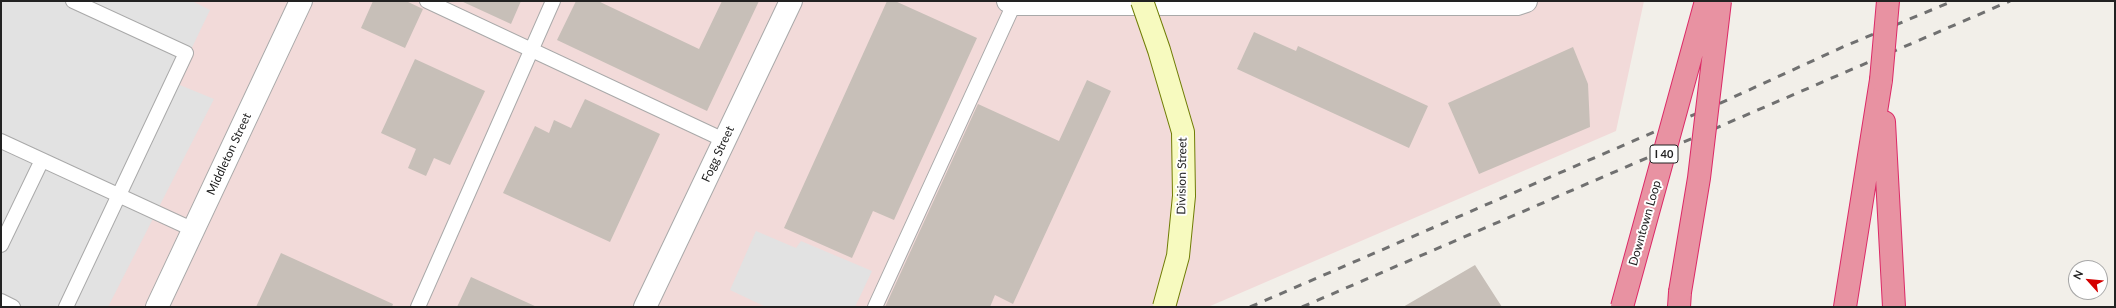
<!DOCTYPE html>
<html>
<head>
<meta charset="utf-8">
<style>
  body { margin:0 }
  #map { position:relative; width:2116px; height:308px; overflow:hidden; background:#f2efe9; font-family:Lato,sans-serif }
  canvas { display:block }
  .frame { position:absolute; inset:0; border:2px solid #222; pointer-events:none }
  .north { position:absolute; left:2068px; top:260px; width:40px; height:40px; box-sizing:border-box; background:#fff; border:1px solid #a7a7a7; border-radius:50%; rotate:297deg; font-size:11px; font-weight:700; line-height:16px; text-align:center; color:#222 }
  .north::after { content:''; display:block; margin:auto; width:14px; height:18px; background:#d40000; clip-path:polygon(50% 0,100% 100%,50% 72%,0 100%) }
</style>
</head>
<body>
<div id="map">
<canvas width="2116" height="308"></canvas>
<div class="frame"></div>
<div class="north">N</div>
</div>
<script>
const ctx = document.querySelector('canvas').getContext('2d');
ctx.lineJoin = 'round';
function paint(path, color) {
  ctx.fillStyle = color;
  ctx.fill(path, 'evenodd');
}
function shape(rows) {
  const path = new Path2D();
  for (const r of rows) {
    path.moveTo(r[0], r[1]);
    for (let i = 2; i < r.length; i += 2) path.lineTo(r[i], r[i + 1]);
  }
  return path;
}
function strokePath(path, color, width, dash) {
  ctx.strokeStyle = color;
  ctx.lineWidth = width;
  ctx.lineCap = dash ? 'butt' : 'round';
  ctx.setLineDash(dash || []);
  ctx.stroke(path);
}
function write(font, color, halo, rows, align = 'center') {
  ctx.font = font + ' Lato,sans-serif';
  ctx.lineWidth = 4;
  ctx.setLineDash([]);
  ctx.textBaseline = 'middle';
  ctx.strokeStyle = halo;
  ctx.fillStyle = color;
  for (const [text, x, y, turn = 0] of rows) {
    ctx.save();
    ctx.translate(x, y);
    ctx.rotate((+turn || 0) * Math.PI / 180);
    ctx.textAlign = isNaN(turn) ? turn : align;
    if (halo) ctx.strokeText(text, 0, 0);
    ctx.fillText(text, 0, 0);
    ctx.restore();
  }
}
paint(shape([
  [1,1,1644,1,1616,131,1208,307,1,307]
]), '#f2dad9');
paint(shape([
  [1,1,192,1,210,10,175,83,214,99,108,307,1,307],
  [756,231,796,248,801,241,872,271,855,307,766,307,730,290]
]), '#e2e2e2');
paint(shape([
  [373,1,406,1,423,9,405,48,361,28],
  [461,1,521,1,511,24],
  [576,1,598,1,699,49,722,1,759,1,707,111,557,40],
  [887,1,895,1,977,38,894,220,873,211,852,258,784,228],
  [1254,32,1296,51,1298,46,1428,106,1409,148,1237,69],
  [1573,47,1588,84,1590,127,1479,174,1448,103],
  [415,59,485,91,450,165,434,158,426,176,408,168,416,149,381,133],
  [1087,80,1111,91,1013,304,995,295,990,307,885,307,978,104,1059,141],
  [585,99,660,134,610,242,503,193,535,126,549,133,554,120,571,128],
  [281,253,393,304,392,307,256,307],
  [1475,265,1502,307,1403,307],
  [471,277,537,307,457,307]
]), '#c7bfb8');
const service = shape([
  [427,1,724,140],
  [1,141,194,230],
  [1,245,42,160],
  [1,301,13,307],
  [66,307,186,53,73,1],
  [418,307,553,1],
  [875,307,1014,4]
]);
const minor = shape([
  [1008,1,1014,4,1517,4,1526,1],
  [157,307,301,1],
  [645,307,791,1]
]);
const motorway = shape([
  [1884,122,1894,307],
  [1679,307,1680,292],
  [1845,307,1881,80]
]);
strokePath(service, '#a9a9a9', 16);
strokePath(minor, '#a9a9a9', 24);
strokePath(motorway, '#dc2a67', 24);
strokePath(service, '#fff', 14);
strokePath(minor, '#fff', 22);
strokePath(motorway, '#e892a2', 22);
strokePath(shape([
  [1250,307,1714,106,1845,46,1953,1],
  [1302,307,2010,1]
]), '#707070', 3, [8, 8]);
const secondaryBridge = shape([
  [1142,1,1159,50,1183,132,1184,196,1178,256,1164,307]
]);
const motorwayBridge = shape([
  [1881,80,1888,1],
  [1680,292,1699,178,1720,1],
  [1622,307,1706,1]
]);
strokePath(secondaryBridge, '#707d05', 24, []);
strokePath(motorwayBridge, '#dc2a67', 24, []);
strokePath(secondaryBridge, '#f7fabf', 22);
strokePath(motorwayBridge, '#e892a2', 22);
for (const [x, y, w] of [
  [1664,154,28]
]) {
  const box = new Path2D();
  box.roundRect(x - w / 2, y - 9, w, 18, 3);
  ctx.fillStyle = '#fff';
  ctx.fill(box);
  strokePath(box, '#222', 1);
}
write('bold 11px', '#222', null, [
  ["I 40",1664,154]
]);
write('12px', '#222', '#fff', [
  ["Middleton Street",229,154,-65],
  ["Fogg Street",718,154,-65],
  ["Division Street",1182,176,-89],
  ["Downtown Loop",1645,223,-74]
]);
</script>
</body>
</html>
